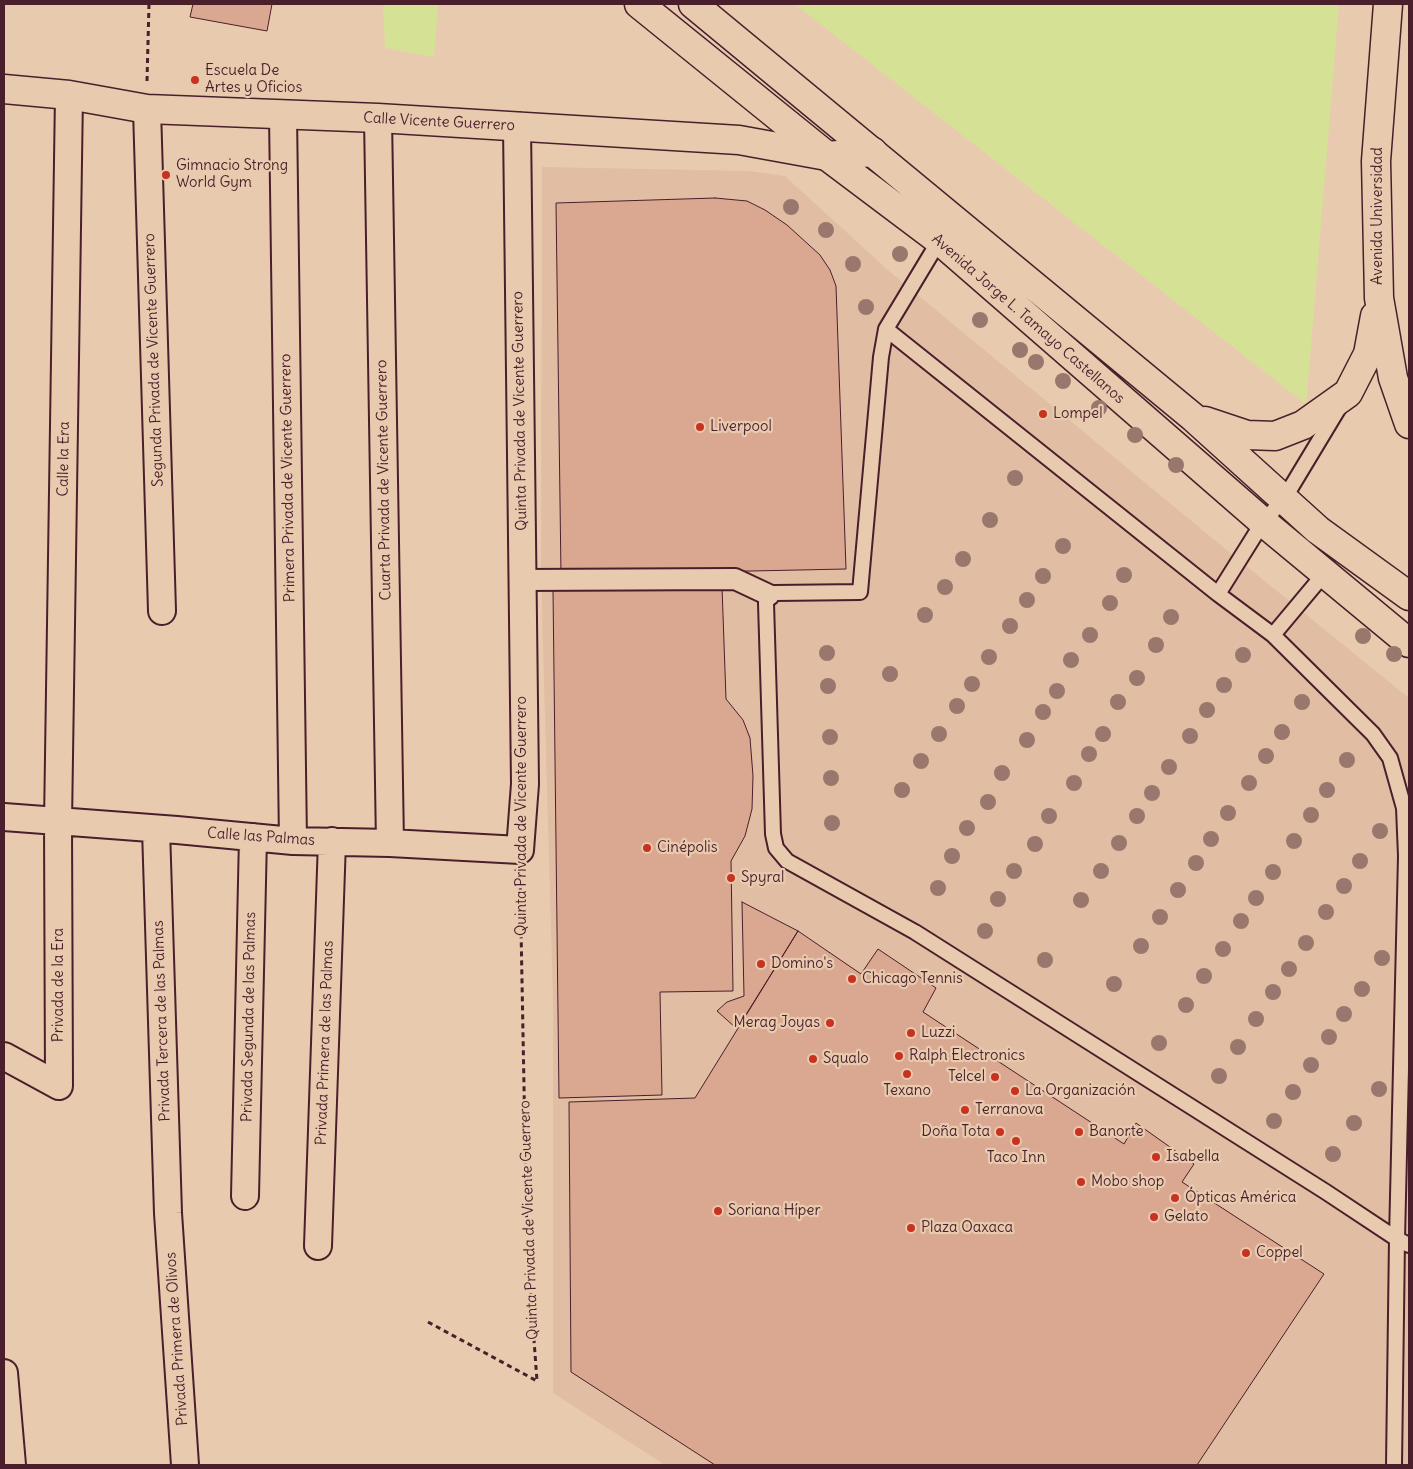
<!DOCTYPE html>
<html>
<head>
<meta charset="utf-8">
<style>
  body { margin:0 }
  #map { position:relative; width:1413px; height:1469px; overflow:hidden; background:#e8cbaf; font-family:Delius,sans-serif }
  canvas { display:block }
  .frame { position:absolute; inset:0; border:5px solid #4a1f2b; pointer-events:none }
</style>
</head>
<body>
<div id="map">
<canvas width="1413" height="1469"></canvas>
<div class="frame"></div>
</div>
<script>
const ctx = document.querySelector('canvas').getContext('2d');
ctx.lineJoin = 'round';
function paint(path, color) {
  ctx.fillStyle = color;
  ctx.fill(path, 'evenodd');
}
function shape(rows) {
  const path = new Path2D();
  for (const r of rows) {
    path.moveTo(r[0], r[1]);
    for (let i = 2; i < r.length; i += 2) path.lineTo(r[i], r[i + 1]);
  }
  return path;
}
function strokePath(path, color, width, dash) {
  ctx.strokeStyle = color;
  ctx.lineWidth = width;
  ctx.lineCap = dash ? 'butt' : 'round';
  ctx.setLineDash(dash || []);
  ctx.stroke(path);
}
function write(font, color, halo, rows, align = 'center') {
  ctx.font = font + ' Delius,sans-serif';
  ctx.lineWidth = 4.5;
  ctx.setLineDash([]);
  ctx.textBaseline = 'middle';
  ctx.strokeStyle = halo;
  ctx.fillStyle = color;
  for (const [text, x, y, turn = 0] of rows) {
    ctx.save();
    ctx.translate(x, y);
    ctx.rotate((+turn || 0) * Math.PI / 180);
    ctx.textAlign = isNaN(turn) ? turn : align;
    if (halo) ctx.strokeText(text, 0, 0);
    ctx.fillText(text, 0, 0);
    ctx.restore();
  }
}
paint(shape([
  [542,167,749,171,785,176,890,272,1240,561,1409,698,1409,1465,665,1465,553,1393,553,1002,541,574]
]), '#e1bda4');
paint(shape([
  [383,4,438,4,434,57,385,48],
  [795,4,1339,4,1306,405,1306,404]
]), '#d5e295');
const building = shape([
  [193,4,272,4,267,31,190,17,193,4],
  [715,198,747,201,765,210,787,225,820,255,830,270,836,286,846,569,561,575,556,203,715,198],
  [722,587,726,699,743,720,750,738,753,776,752,809,745,836,731,861,733,991,660,992,662,1095,559,1098,553,590,722,587],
  [742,902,798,931,737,1029,717,1011,727,1002,744,996,742,902],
  [798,931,861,974,878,949,936,988,923,1012,1124,1144,1136,1123,1194,1164,1182,1182,1324,1274,1197,1465,715,1465,571,1372,569,1102,695,1098,798,931]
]);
paint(building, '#daa891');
strokePath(building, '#4a1f2b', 1);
const service = shape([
  [942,236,886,329,881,357,860,592,775,593,769,595,766,603,773,834,776,848,787,861,915,932,1326,1192,1397,1239,1409,1245],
  [886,329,1218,594,1273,635,1373,734,1390,758,1404,808,1406,856,1397,1239,1394,1465],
  [1218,594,1263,522,1284,499,1340,406],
  [1273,635,1324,574]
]);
const pedestrian = shape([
  [521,580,735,579,769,595]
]);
const minor = shape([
  [147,109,162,611],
  [283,115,293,841],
  [378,118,390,843],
  [4,817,177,830,293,841,390,843,520,850,525,784,517,126],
  [156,829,168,1213,185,1465],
  [4,1056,59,1086,58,822,69,95],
  [245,1196,253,837],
  [318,1246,332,841],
  [4,1373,12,1465]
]);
const tertiary = shape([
  [4,89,69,95,147,109,378,118,739,140,827,156,873,152]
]);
const secondary = shape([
  [639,4,827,156,940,241,1263,522,1409,643],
  [693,4,1194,418,1318,530,1409,596],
  [1388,4,1376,161,1379,298,1393,378,1409,424],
  [1205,421,1247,435,1275,436,1303,425,1348,393,1368,354,1375,316]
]);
strokePath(service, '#4a1f2b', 18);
strokePath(pedestrian, '#4a1f2b', 24);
strokePath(minor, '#4a1f2b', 30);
strokePath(tertiary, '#4a1f2b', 31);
strokePath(secondary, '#4a1f2b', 31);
strokePath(shape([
  [147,81,149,4],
  [428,1322,537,1381,527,1244,520,876]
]), '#4a1f2b', 3, [5, 4]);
strokePath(service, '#e8cbaf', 14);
strokePath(pedestrian, '#e8cbaf', 20);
strokePath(minor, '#e8cbaf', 26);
strokePath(tertiary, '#e8cbaf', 28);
strokePath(secondary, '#e8cbaf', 28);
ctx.fillStyle = '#99776c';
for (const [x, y] of [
  [791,207],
  [826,230],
  [900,254],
  [853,264],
  [866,307],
  [980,320],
  [1020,350],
  [1036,362],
  [1063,381],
  [1099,408],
  [1135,435],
  [1176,465],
  [1015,478],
  [990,520],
  [1063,546],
  [963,559],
  [1124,575],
  [1043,576],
  [945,587],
  [1027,600],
  [1110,603],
  [925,615],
  [1171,617],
  [1010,626],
  [1090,635],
  [1363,636],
  [1156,645],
  [827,653],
  [1394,654],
  [1243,655],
  [989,657],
  [1071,660],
  [890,674],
  [1137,678],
  [972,684],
  [1224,685],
  [828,686],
  [1057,691],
  [1118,702],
  [1302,702],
  [957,706],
  [1207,710],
  [1043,712],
  [1282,732],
  [939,734],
  [1103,734],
  [1190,736],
  [830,737],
  [1027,740],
  [1089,754],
  [1266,756],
  [1347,760],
  [921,761],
  [1169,767],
  [1002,773],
  [831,778],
  [1074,783],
  [1249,783],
  [902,790],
  [1327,790],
  [1152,793],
  [988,802],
  [1228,813],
  [1311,815],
  [1049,816],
  [1137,816],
  [832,823],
  [967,828],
  [1380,831],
  [1211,839],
  [1294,841],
  [1119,843],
  [1035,844],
  [952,856],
  [1360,861],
  [1196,863],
  [1014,871],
  [1101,871],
  [1273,872],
  [1344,886],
  [938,888],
  [1178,890],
  [1256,898],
  [998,899],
  [1081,900],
  [1326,912],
  [1160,917],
  [1241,921],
  [985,931],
  [1306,943],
  [1141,946],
  [1223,949],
  [1382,958],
  [1045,960],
  [1289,969],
  [1204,976],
  [1114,984],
  [1362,989],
  [1273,992],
  [1186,1005],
  [1344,1014],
  [1256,1019],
  [1329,1037],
  [1159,1043],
  [1238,1047],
  [1311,1065],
  [1219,1076],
  [1379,1089],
  [1293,1092],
  [1274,1121],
  [1354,1123],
  [1333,1154]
]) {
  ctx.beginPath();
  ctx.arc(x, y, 8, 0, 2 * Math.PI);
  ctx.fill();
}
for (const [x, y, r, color] of [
  [195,80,5,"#c8321e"],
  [166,175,5,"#c8321e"],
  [1043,414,5,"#c8321e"],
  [700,427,5,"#c8321e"],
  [647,848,5,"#c8321e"],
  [731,878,5,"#c8321e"],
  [761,964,5,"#c8321e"],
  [852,979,5,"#c8321e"],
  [830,1023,5,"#c8321e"],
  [911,1033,5,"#c8321e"],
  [899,1056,5,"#c8321e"],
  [813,1059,5,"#c8321e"],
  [907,1074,5,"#c8321e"],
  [995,1077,5,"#c8321e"],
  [1015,1091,5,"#c8321e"],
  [965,1110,5,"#c8321e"],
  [1000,1132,5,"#c8321e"],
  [1079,1132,5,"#c8321e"],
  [1016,1141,5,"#c8321e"],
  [1156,1157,5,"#c8321e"],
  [1081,1182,5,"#c8321e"],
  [1175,1198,5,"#c8321e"],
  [718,1211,5,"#c8321e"],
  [1154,1217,5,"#c8321e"],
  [911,1228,5,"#c8321e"],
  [1246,1253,5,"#c8321e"]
]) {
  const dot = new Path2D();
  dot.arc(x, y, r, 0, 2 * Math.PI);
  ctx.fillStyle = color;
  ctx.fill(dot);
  strokePath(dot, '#e8cbaf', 2);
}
write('15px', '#4a1f2b', '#e8cbaf', [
  ["Escuela De",205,71],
  ["Artes y Oficios",205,88],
  ["Gimnacio Strong",176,166],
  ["World Gym",176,183],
  ["Lompel",1053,414],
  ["Liverpool",710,427],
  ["Cinépolis",657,848],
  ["Spyral",741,878],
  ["Domino's",771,964],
  ["Chicago Tennis",862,979],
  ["Merag Joyas",820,1023,"right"],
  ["Luzzi",921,1033],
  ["Ralph Electronics",909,1056],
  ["Squalo",823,1059],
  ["Telcel",985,1077,"right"],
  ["Texano",907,1091,"center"],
  ["La Organización",1025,1091],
  ["Terranova",975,1110],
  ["Doña Tota",990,1132,"right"],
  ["Banorte",1089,1132],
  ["Isabella",1166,1157],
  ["Taco Inn",1016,1158,"center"],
  ["Mobo shop",1091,1182],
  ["Ópticas América",1185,1198],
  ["Soriana Híper",728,1211],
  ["Gelato",1164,1217],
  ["Plaza Oaxaca",921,1228],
  ["Coppel",1256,1253]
], 'left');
write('15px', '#4a1f2b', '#e8cbaf', [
  ["Calle Vicente Guerrero",439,122,3],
  ["Avenida Universidad",1378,216,-90],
  ["Avenida Jorge L. Tamayo Castellanos",1028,319,41],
  ["Segunda Privada de Vicente Guerrero",154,360,-92],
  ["Quinta Privada de Vicente Guerrero",520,411,-91],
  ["Calle la Era",64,459,-89],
  ["Primera Privada de Vicente Guerrero",288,478,-91],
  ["Cuarta Privada de Vicente Guerrero",384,480,-91],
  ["Quinta Privada de Vicente Guerrero",522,816,-90],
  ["Calle las Palmas",261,837,4],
  ["Privada de la Era",59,985,-90],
  ["Privada Segunda de las Palmas",249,1017,-89],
  ["Privada Tercera de las Palmas",162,1021,-92],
  ["Privada Primera de las Palmas",325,1043,-88],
  ["Quinta Privada de Vicente Guerrero",529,1220,-92],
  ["Privada Primera de Olivos",177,1339,-94]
]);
</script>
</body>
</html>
